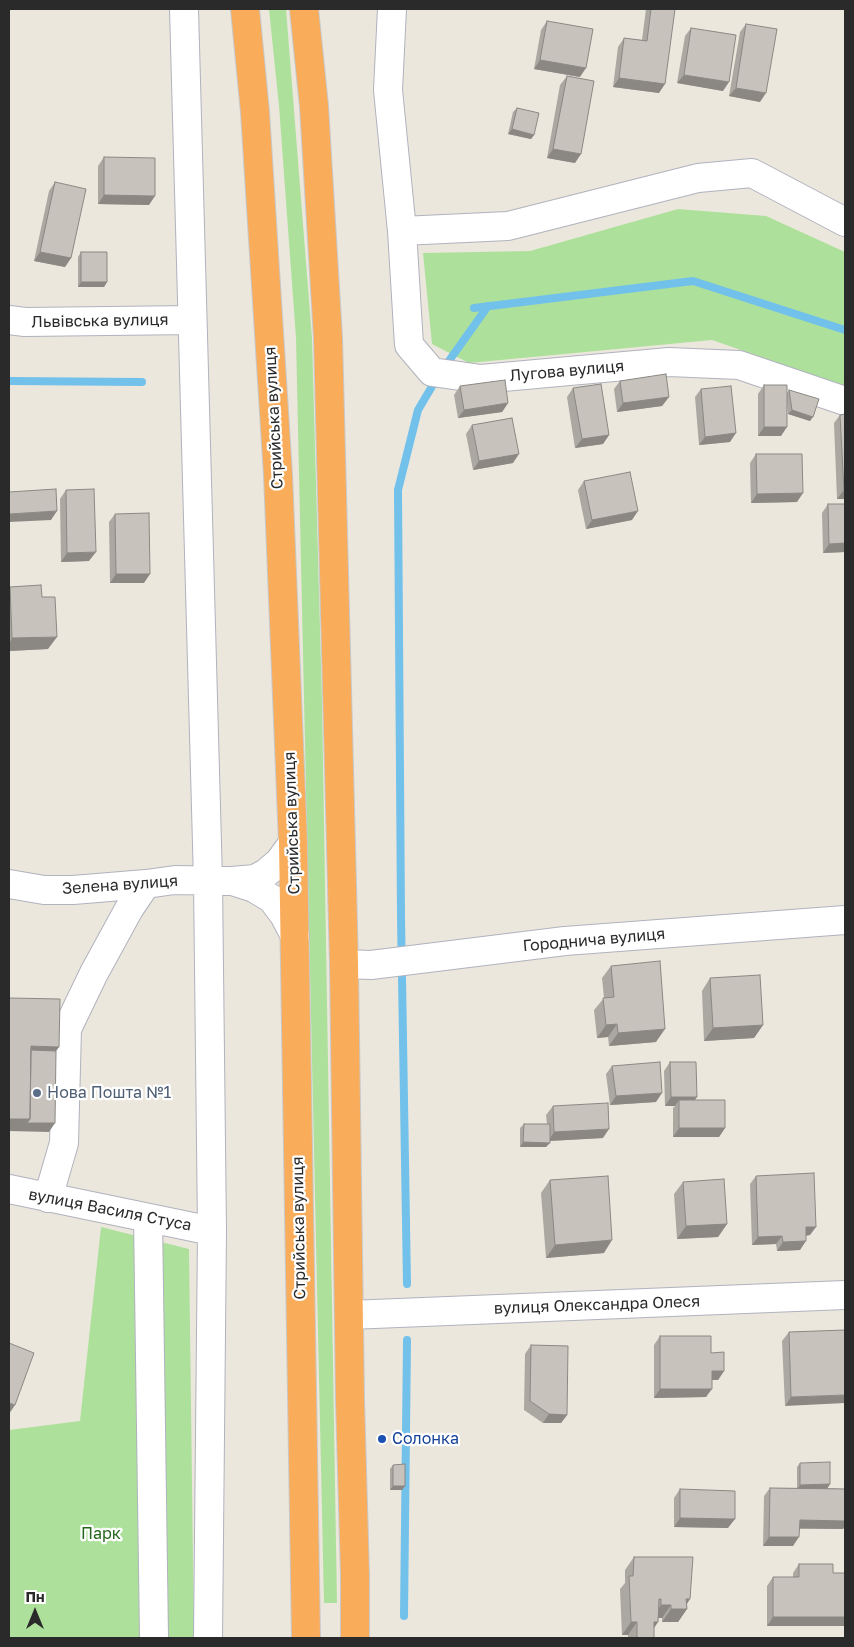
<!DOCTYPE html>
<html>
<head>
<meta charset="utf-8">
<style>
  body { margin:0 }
  #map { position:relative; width:854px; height:1647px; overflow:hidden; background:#ece7dd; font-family:"Golos Text",sans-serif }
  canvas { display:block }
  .frame { position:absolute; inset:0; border:10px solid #2a2a2a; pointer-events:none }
  .north { position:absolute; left:10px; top:1587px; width:50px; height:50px; -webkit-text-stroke:4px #fff; paint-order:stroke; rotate:0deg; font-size:14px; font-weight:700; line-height:20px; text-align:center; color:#2a2a2a }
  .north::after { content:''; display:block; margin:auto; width:18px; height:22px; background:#2a2a2a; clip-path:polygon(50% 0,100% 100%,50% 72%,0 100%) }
</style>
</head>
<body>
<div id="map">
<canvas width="854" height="1647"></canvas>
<div class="frame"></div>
<div class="north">Пн</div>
</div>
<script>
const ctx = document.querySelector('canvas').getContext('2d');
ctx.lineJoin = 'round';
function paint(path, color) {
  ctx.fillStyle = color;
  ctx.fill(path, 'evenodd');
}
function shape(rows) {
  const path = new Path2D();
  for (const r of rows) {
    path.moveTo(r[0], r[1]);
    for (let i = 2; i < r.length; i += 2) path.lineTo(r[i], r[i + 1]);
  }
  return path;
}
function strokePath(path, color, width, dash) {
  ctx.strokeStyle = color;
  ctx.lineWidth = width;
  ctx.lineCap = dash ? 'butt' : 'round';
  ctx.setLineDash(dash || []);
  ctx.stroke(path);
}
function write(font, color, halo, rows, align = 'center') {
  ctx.font = font + ' "Golos Text",sans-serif';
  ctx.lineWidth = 4.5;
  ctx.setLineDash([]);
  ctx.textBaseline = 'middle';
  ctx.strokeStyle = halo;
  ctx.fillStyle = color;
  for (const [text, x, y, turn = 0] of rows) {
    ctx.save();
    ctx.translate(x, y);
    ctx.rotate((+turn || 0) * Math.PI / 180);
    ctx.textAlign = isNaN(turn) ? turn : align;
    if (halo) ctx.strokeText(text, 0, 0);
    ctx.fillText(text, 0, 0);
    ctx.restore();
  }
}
paint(shape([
  [269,9,286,9,312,338,322,701,337,1603,324,1603,296,338,279,106],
  [678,209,766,216,845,252,845,386,712,340,469,363,432,344,423,253,530,251],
  [101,1227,189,1249,194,1638,9,1638,9,1430,80,1421]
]), '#ade19b');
strokePath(shape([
  [474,308,693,281,845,330],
  [446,365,488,306],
  [9,381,142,382],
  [407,1284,401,916,398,490,418,410,434,383],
  [404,1616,407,1340]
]), '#72c1eb', 8);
const minor = shape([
  [184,9,208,880,212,1231,208,1638],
  [392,9,388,90,402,231,409,345,432,372,481,379,669,362,739,365,845,401],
  [402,231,508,226,698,178,752,173,845,222],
  [9,320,25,322,192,320],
  [232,881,254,888,272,899,284,915,295,936],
  [9,884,44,890,73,890,146,884,175,880,232,881,255,879,266,873,279,862,293,843],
  [344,964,371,965,565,941,845,920],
  [9,1189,212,1231],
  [48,1198,64,1143,67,1029,94,973,129,909,146,884],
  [148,1218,154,1638],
  [349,1315,845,1295]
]);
const highway = shape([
  [245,9,255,112,278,475,293,843,306,1638],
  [304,9,314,106,328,338,344,964,350,1400,355,1575,355,1638]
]);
strokePath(minor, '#b0b2be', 30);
strokePath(highway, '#c8c8c8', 30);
strokePath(minor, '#fff', 28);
strokePath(highway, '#f9ac5a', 28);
paint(shape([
  [646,9,675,9,659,93,613,87,618,47,624,38,642,40],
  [547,21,580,77,534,69,541,30],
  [746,24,760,102,729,96,740,32],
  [691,28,723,91,677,83,685,36],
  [567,76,575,163,547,158,560,85],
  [517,108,534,135,531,139,508,134,513,112],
  [104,157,149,205,98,204,98,166],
  [55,182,71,258,65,267,34,261,49,191],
  [81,252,107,282,104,287,78,287,78,257],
  [620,381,669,397,662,406,617,412,614,389],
  [764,385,787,393,789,390,810,421,788,414,787,401,781,436,758,436,758,394],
  [460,386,508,403,502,412,458,418,454,395],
  [573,388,609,435,603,444,575,448,567,397],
  [701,389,730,442,699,445,695,397],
  [840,415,845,499,837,499,834,423],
  [472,425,513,463,473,470,466,434],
  [756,454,797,502,751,503,750,463],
  [584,481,632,520,586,529,578,490],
  [66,490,89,561,61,562,60,499],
  [828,504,845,504,845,552,823,553,822,513],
  [115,514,144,583,110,583,109,522],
  [10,587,42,597,48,649,9,651,9,589],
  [611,966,656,1042,609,1046,608,1037,597,1038,594,1010,604,998,602,978],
  [710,978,763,1025,754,1038,704,1041,702,991],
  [670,1062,695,1100,725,1128,719,1137,673,1137,673,1108,675,1106,665,1106,664,1071],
  [612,1066,656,1102,610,1105,606,1074],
  [553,1106,603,1138,550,1141,546,1147,520,1147,520,1128,524,1124,547,1124,546,1115],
  [756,1176,810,1235,806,1236,800,1250,777,1251,776,1244,752,1245,750,1184],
  [550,1180,604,1253,546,1258,541,1193],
  [683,1182,727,1224,718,1237,677,1239,674,1194],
  [845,1330,785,1406,782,1341,789,1332],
  [660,1336,711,1353,724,1371,718,1380,712,1380,706,1397,654,1398,654,1345],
  [531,1345,567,1415,561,1423,543,1423,524,1410,525,1354],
  [800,1463,830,1484,827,1488,845,1489,845,1526,843,1529,799,1529,793,1546,763,1546,764,1496,770,1488,797,1488,797,1467],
  [393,1465,405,1486,402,1490,390,1490,390,1469],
  [680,1489,728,1528,674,1527,674,1498],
  [634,1557,687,1605,687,1609,678,1622,662,1622,662,1618,658,1618,658,1622,654,1628,654,1638,628,1638,628,1635,622,1635,620,1589,625,1583,625,1570],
  [799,1564,833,1573,845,1626,767,1626,767,1586,773,1577,793,1577,793,1573]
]), '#aba8a2');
paint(shape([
  [540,60,586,68,580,77,534,69],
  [684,75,729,82,723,91,677,83],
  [619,78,665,84,659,93,613,87],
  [736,88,766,93,760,102,729,96],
  [512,129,534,135,531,139,508,134],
  [553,149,581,154,575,163,547,158],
  [104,195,155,196,149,205,98,204],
  [40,252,71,258,65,267,34,261],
  [81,282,107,282,104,287,78,287],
  [669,397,662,406,617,412,623,403],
  [508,403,502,412,458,418,464,410],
  [792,410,813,417,810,421,788,414],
  [764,427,787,427,781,436,758,436],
  [736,433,730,442,699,445,705,437],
  [609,435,603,444,575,448,582,439],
  [519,454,513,463,473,470,479,461],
  [844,490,845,490,845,499,837,499],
  [803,493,797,502,751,503,757,494],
  [57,511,51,520,9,522,9,514],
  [638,511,632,520,586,529,592,520],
  [845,543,845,552,823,553,829,544],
  [96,552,89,561,61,562,67,553],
  [116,574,150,574,144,583,110,583],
  [57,637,48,649,9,651,9,644,12,638],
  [617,1024,608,1037,597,1038,606,1025],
  [763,1025,754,1038,704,1041,713,1028],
  [665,1029,656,1042,609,1046,618,1033],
  [31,1046,59,1047,50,1060,28,1059],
  [662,1093,656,1102,610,1105,616,1096],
  [671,1097,697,1097,691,1106,679,1100,675,1106,665,1106],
  [9,1119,30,1119,55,1123,49,1132,9,1131],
  [679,1128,725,1128,719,1137,673,1137],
  [609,1129,603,1138,548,1141,554,1132],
  [523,1142,550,1143,546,1147,520,1147],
  [727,1224,718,1237,677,1239,686,1226],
  [806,1227,816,1227,810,1235,799,1236],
  [782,1236,776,1244,752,1245,758,1237],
  [612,1240,604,1253,546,1258,555,1245],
  [806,1241,800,1250,777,1251,783,1242],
  [712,1371,724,1371,718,1380,706,1380],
  [660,1389,712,1389,706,1397,654,1398],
  [845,1395,845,1403,785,1406,791,1397],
  [9,1403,15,1405,9,1414],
  [549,1414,567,1415,561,1423,543,1423],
  [830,1484,827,1489,797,1489,800,1485],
  [393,1486,405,1486,402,1490,390,1490],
  [680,1518,735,1519,728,1528,674,1527],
  [800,1520,845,1521,845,1526,843,1529,793,1528],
  [769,1537,799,1537,793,1546,763,1546],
  [686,1599,690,1599,684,1609,687,1609,678,1622,662,1622,671,1609],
  [661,1605,671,1605,662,1618,652,1618],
  [773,1617,845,1617,845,1626,767,1626],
  [631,1622,637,1622,628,1635,622,1635],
  [654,1622,658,1622,649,1635]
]), '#8b8884');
const building = shape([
  [651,9,675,9,665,84,619,78,624,38,647,41,651,9],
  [547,21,593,29,586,68,540,60,547,21],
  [746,24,777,29,766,93,736,88,746,24],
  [691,28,736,35,729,82,684,75,691,28],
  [567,76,594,81,581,154,553,149,567,76],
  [517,108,539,113,534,135,512,129,517,108],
  [104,157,155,158,155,196,104,195,104,157],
  [55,182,86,189,71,258,40,252,55,182],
  [81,252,107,252,107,282,81,282,81,252],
  [666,374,669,397,623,403,620,381,666,374],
  [505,380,508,403,464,410,460,386,505,380],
  [601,384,609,435,582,439,573,388,601,384],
  [764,385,787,385,787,427,764,427,764,385],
  [731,386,736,433,705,437,701,389,731,386],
  [789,390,819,399,813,417,792,410,789,390],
  [845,414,845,490,844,490,840,415,845,414],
  [512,418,519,454,479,461,472,425,512,418],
  [756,454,802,454,803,493,757,494,756,454],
  [630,472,638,511,592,520,584,481,630,472],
  [56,489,57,511,9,514,9,492,56,489],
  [94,489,96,552,67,553,66,490,94,489],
  [828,504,845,504,845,543,829,544,828,504],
  [149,513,150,574,116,574,115,514,149,513],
  [41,585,42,597,55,597,57,637,12,638,10,587,41,585],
  [660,961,665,1029,618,1033,617,1024,606,1025,603,998,614,997,611,966,660,961],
  [760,975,763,1025,713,1028,710,978,760,975],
  [9,998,60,999,59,1047,31,1046,30,1119,9,1119,9,998],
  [31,1050,56,1051,55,1123,27,1123,30,1119,31,1050],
  [660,1062,662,1093,616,1096,612,1066,660,1062],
  [670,1062,696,1062,697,1097,671,1097,670,1062],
  [679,1100,725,1100,725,1128,679,1128,679,1100],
  [608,1103,609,1129,554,1132,553,1106,608,1103],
  [524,1124,550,1124,550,1143,523,1142,524,1124],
  [814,1173,816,1227,806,1227,806,1241,783,1242,782,1236,758,1237,756,1176,814,1173],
  [608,1176,612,1240,555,1245,550,1180,608,1176],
  [724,1179,727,1224,686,1226,683,1182,724,1179],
  [845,1330,845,1395,791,1397,789,1332,845,1330],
  [660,1336,711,1336,711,1353,724,1352,724,1371,712,1371,712,1389,660,1389,660,1336],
  [9,1343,34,1353,15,1405,9,1403,9,1343],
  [531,1345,568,1346,567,1415,549,1414,530,1401,531,1345],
  [830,1462,830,1484,800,1485,800,1463,830,1462],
  [405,1464,405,1486,393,1486,393,1465,405,1464],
  [770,1488,845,1489,845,1521,800,1520,799,1537,769,1537,770,1488],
  [680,1489,735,1491,735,1519,680,1518,680,1489],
  [634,1557,693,1557,690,1599,686,1599,687,1609,671,1609,671,1605,661,1605,661,1599,659,1599,658,1622,654,1622,654,1638,637,1638,637,1622,631,1622,629,1576,633,1576,634,1557],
  [799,1564,833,1564,833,1573,845,1573,845,1617,773,1617,773,1577,799,1577,799,1564]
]);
paint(building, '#c7c3bc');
strokePath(building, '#8b8884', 1);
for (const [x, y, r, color] of [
  [37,1093,5,"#5c6f8a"],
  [382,1439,5,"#1a4fb4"]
]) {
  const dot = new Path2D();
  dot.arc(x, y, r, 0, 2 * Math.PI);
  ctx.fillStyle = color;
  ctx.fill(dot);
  strokePath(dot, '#fff', 2);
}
write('16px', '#2a2a2a', '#fff', [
  ["Львівська вулиця",100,321,-1],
  ["Лугова вулиця",567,371,-5],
  ["Стрийська вулиця",274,418,-93],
  ["Стрийська вулиця",292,823,-92],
  ["Зелена вулиця",120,885,-4],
  ["Городнича вулиця",594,940,-5],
  ["вулиця Василя Стуса",110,1210,11],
  ["Стрийська вулиця",299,1228,-91],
  ["вулиця Олександра Олеся",597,1305,-2]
]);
write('16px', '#4e5e75', '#fff', [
  ["Нова Пошта №1",47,1093]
], 'left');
write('16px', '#164399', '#fff', [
  ["Солонка",392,1439]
], 'left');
write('16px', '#25661c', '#fff', [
  ["Парк",101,1534]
]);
</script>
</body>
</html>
